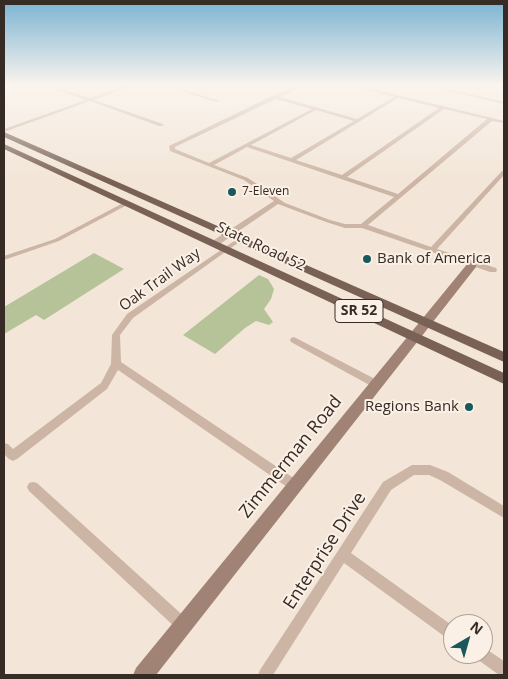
<!DOCTYPE html>
<html>
<head>
<meta charset="utf-8">
<style>
  body { margin:0 }
  #map { position:relative; width:508px; height:679px; overflow:hidden; background:#f3e6d9; font-family:"Open Sans",sans-serif }
  canvas { display:block }
  .frame { position:absolute; inset:0; border:5px solid #372b26; pointer-events:none }
  .north { position:absolute; left:443px; top:614px; width:50px; height:50px; box-sizing:border-box; background:#fbf0e5; border:1px solid #ada199; border-radius:50%; rotate:38deg; font-size:14px; font-weight:700; line-height:20px; text-align:center; color:#372b26 }
  .north::after { content:''; display:block; margin:auto; width:18px; height:22px; background:#19595b; clip-path:polygon(50% 0,100% 100%,50% 72%,0 100%) }
</style>
</head>
<body>
<div id="map">
<canvas width="508" height="679"></canvas>
<div class="frame"></div>
<div class="north">N</div>
</div>
<script>
const ctx = document.querySelector('canvas').getContext('2d');
ctx.lineJoin = 'round';
function paint(path, color) {
  ctx.fillStyle = color;
  ctx.fill(path, 'evenodd');
}
function shape(rows) {
  const path = new Path2D();
  for (const r of rows) {
    path.moveTo(r[0], r[1]);
    for (let i = 2; i < r.length; i += 2) path.lineTo(r[i], r[i + 1]);
  }
  return path;
}
function strokePath(path, color, width, dash) {
  ctx.strokeStyle = color;
  ctx.lineWidth = width;
  ctx.lineCap = dash ? 'butt' : 'round';
  ctx.setLineDash(dash || []);
  ctx.stroke(path);
}
function write(font, color, halo, rows, align = 'center') {
  ctx.font = font + ' "Open Sans",sans-serif';
  ctx.lineWidth = 4;
  ctx.setLineDash([]);
  ctx.textBaseline = 'middle';
  ctx.strokeStyle = halo;
  ctx.fillStyle = color;
  for (const [text, x, y, turn = 0] of rows) {
    ctx.save();
    ctx.translate(x, y);
    ctx.rotate((+turn || 0) * Math.PI / 180);
    ctx.textAlign = isNaN(turn) ? turn : align;
    if (halo) ctx.strokeText(text, 0, 0);
    ctx.fillText(text, 0, 0);
    ctx.restore();
  }
}
paint(shape([
  [94,253,124,269,44,320,36,315,4,334,4,307],
  [259,275,268,279,274,289,271,299,264,309,273,322,269,325,256,321,245,328,215,354,183,335]
]), '#b6c398');
paint(shape([
  [127,85,133,85,94,100,163,124,163,126,159,126,90,101,4,132,4,129,86,100,57,90,57,88,90,98,127,85],
  [163,85,169,85,220,101,216,102,163,85],
  [299,85,304,85,280,97,357,119,394,97,350,85,357,85,504,121,504,123,492,121,368,225,431,247,502,171,504,170,504,175,437,249,496,268,497,270,496,272,490,272,362,228,345,228,326,222,278,204,217,246,211,246,211,242,274,201,244,180,170,151,169,146,272,96,299,85],
  [398,98,439,108,342,175,296,160,398,98],
  [276,99,312,109,209,163,175,149,175,147,276,99],
  [444,109,487,119,398,194,347,177,444,109],
  [316,110,354,121,291,158,251,145,316,110],
  [247,147,394,197,361,224,345,224,330,220,285,203,248,178,214,165,247,147],
  [424,85,431,85,504,102,504,104,424,85],
  [498,85,504,85,504,87,498,86,498,85],
  [127,201,130,203,129,204,59,241,4,260,4,256,55,239,127,201],
  [240,237,242,238,242,240,133,318,120,335,121,362,298,481,300,485,298,489,294,490,290,489,118,370,107,389,17,459,13,461,9,459,4,454,4,443,8,444,13,449,101,383,111,364,112,335,127,314,240,237],
  [294,337,379,381,381,384,379,387,373,387,291,342,290,340,291,338,294,337],
  [412,465,430,465,448,472,504,506,504,518,440,480,429,475,414,475,391,490,351,553,453,626,453,641,448,639,344,563,273,675,258,675,260,670,383,482,412,465],
  [33,482,37,483,188,620,190,625,188,630,183,632,178,630,29,491,27,487,29,483,33,482],
  [483,647,504,661,504,675,499,675,477,659,475,654,483,654,483,647]
]), '#ccb5a4');
paint(shape([
  [472,262,476,263,476,267,156,675,133,675,136,668,468,263,472,262]
]), '#a08375');
paint(shape([
  [4,132,504,352,504,362,4,137,4,132],
  [4,144,504,373,504,384,4,149,4,144]
]), '#7a6156');
const sky = ctx.createLinearGradient(0, 0, 0, 180);
sky.addColorStop(0, '#7ab3d2');
sky.addColorStop(0.47, '#faf4ee');
sky.addColorStop(1, '#faf4ee00');
ctx.fillStyle = sky;
ctx.fillRect(0, 0, 508, 180);
for (const [x, y, r, color] of [
  [232,192,5,"#19595b"],
  [367,259,5,"#19595b"],
  [469,407,5,"#19595b"]
]) {
  const dot = new Path2D();
  dot.arc(x, y, r, 0, 2 * Math.PI);
  ctx.fillStyle = color;
  ctx.fill(dot);
  strokePath(dot, '#fbf0e5', 2);
}
write('12px', '#372b26', '#fbf0e5', [
  ["7-Eleven",242,192]
], 'left');
for (const [x, y, w] of [
  [359,311,48]
]) {
  const box = new Path2D();
  box.roundRect(x - w / 2, y - 11.5, w, 23, 4);
  ctx.fillStyle = '#fbf0e5';
  ctx.fill(box);
  strokePath(box, '#372b26', 1);
}
write('bold 14px', '#372b26', null, [
  ["SR 52",359,311]
]);
write('15px', '#372b26', '#fbf0e5', [
  ["State Road 52",261,247,25],
  ["Oak Trail Way",160,280,-36]
]);
write('15px', '#372b26', '#fbf0e5', [
  ["Bank of America",377,259],
  ["Regions Bank",459,407,"right"]
], 'left');
write('18px', '#372b26', '#fbf0e5', [
  ["Zimmerman Road",291,457,-51],
  ["Enterprise Drive",325,551,-57]
]);
</script>
</body>
</html>
